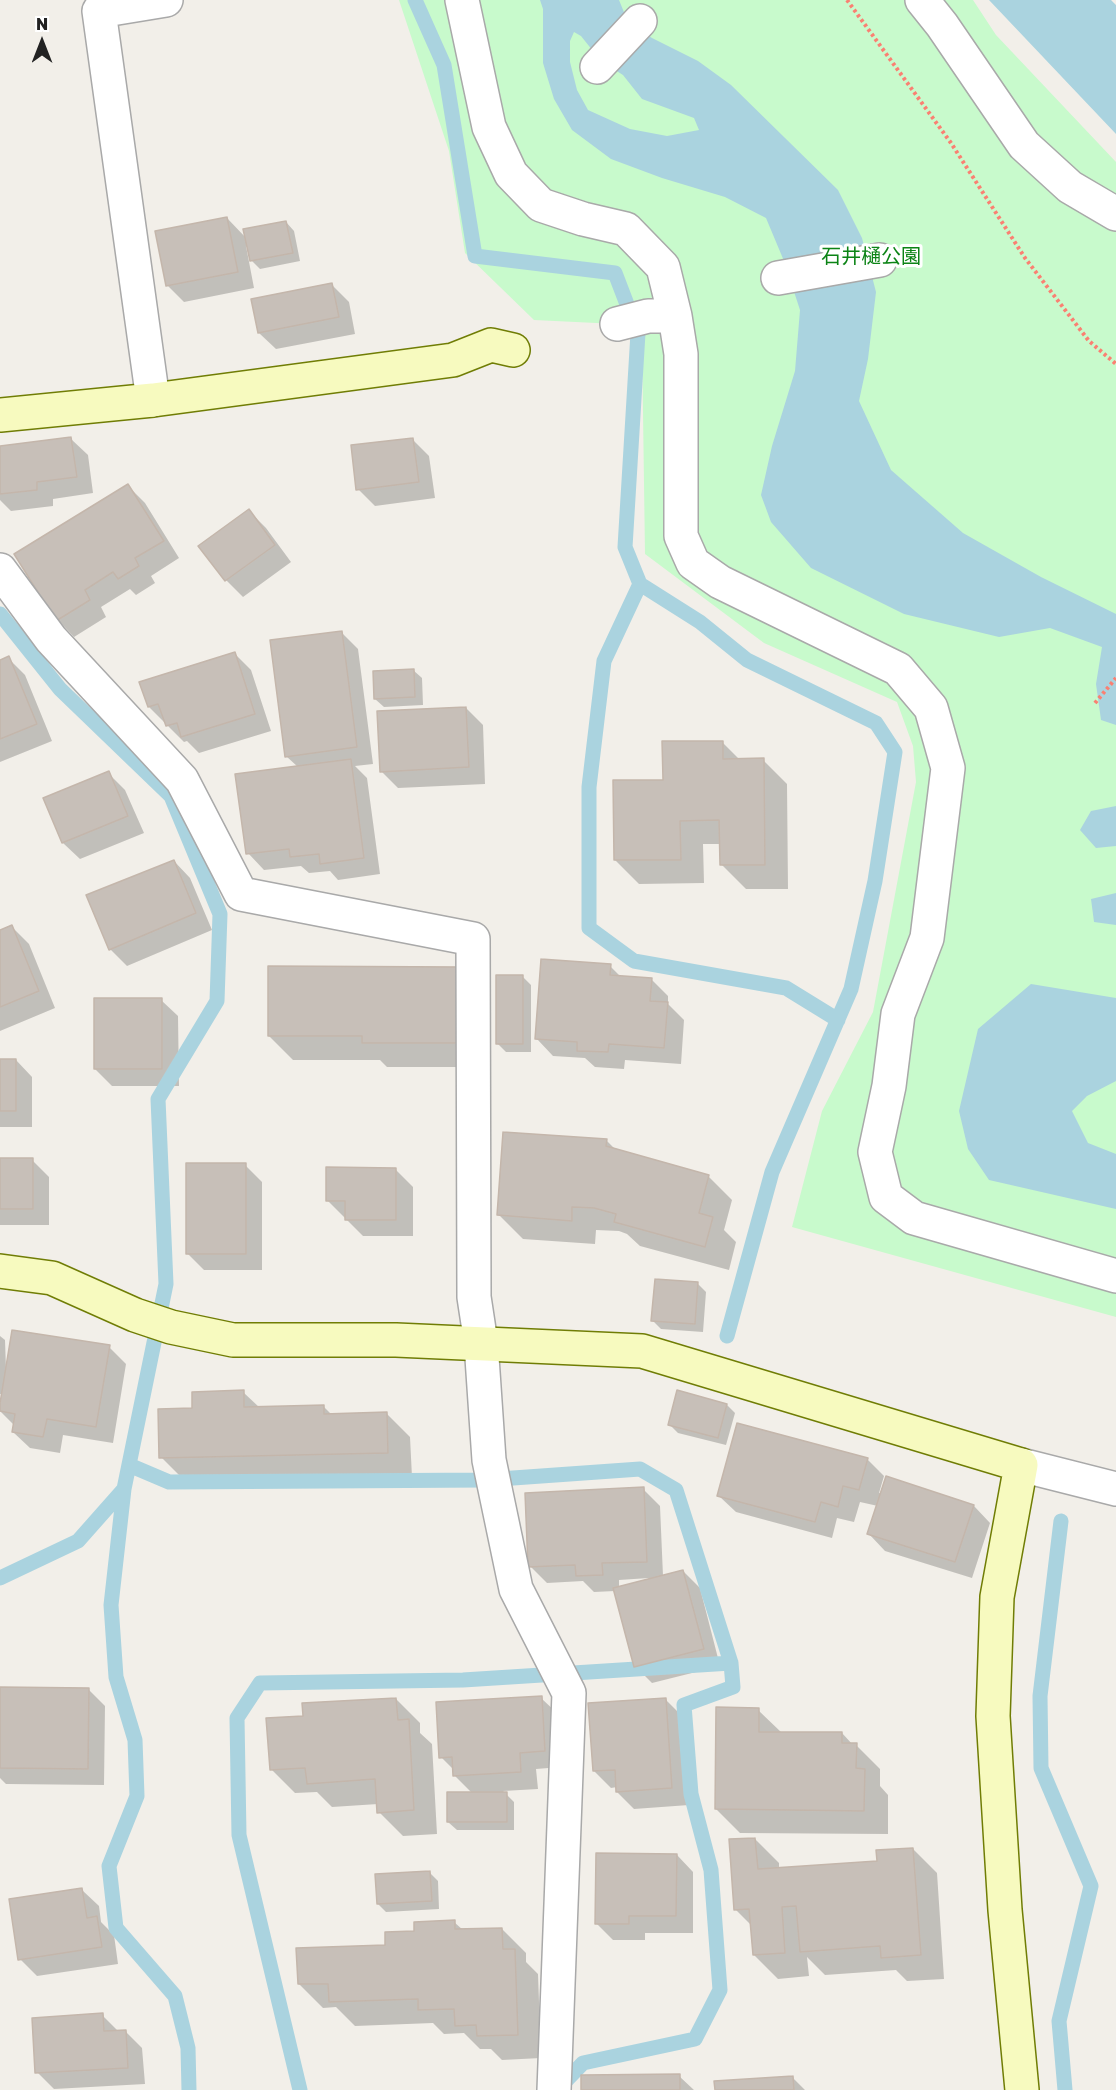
<!DOCTYPE html>
<html>
<head>
<meta charset="utf-8">
<style>
  body { margin:0 }
  #map { position:relative; width:1116px; height:2090px; overflow:hidden; background:#f2efe9; font-family:"Golos Text",sans-serif }
  canvas { display:block }
  .north { position:absolute; left:12px; top:12px; width:60px; height:60px; -webkit-text-stroke:4px #fff; paint-order:stroke; rotate:0deg; font-size:16px; font-weight:700; line-height:24px; text-align:center; color:#222 }
  .north::after { content:''; display:block; margin:auto; width:21px; height:27px; background:#222; clip-path:polygon(50% 0,100% 100%,50% 72%,0 100%) }
</style>
</head>
<body>
<div id="map">
<canvas width="1116" height="2090"></canvas>
<div class="north">N</div>
</div>
<script>
const ctx = document.querySelector('canvas').getContext('2d');
ctx.lineJoin = 'round';
function paint(path, color) {
  ctx.fillStyle = color;
  ctx.fill(path, 'evenodd');
}
function shape(rows) {
  const path = new Path2D();
  for (const r of rows) {
    path.moveTo(r[0], r[1]);
    for (let i = 2; i < r.length; i += 2) path.lineTo(r[i], r[i + 1]);
  }
  return path;
}
function strokePath(path, color, width, dash) {
  ctx.strokeStyle = color;
  ctx.lineWidth = width;
  ctx.lineCap = dash ? 'butt' : 'round';
  ctx.setLineDash(dash || []);
  ctx.stroke(path);
}
function write(font, color, halo, rows, align = 'center') {
  ctx.font = font + ' "Golos Text","Noto Sans JP",sans-serif';
  ctx.lineWidth = 6;
  ctx.setLineDash([]);
  ctx.textBaseline = 'middle';
  ctx.strokeStyle = halo;
  ctx.fillStyle = color;
  for (const [text, x, y, turn = 0] of rows) {
    ctx.save();
    ctx.translate(x, y);
    ctx.rotate((+turn || 0) * Math.PI / 180);
    ctx.textAlign = isNaN(turn) ? turn : align;
    if (halo) ctx.strokeText(text, 0, 0);
    ctx.fillText(text, 0, 0);
    ctx.restore();
  }
}
paint(shape([
  [399,0,973,0,996,35,1116,162,1116,1317,792,1227,822,1111,873,1012,916,782,913,746,897,702,764,643,645,554,642,341,617,324,534,320,465,253,449,151]
]), '#c8facc');
paint(shape([
  [540,0,619,0,628,22,652,38,698,61,731,85,838,190,862,238,876,292,868,359,859,401,891,470,963,533,1041,577,1116,614,1116,725,1101,720,1096,684,1102,647,1050,628,999,637,904,614,811,568,771,522,761,495,772,446,795,371,800,310,784,261,766,218,725,197,662,178,611,159,572,130,554,99,543,63,543,9],
  [574,32,581,36,601,61,623,75,642,99,694,118,699,130,667,136,630,129,588,110,577,90,570,62,570,41],
  [989,0,1111,0,1116,5,1116,134],
  [1116,806,1116,846,1096,848,1080,830,1091,811],
  [1116,893,1116,925,1094,922,1091,899],
  [1031,984,1116,998,1116,1081,1087,1096,1072,1111,1088,1143,1116,1154,1116,1209,989,1180,968,1149,959,1111,978,1029]
]), '#aad3df');
paint(shape([
  [227,218,247,239,286,222,294,231,300,261,260,269,252,261,248,245,246,246,254,288,184,302,167,285],
  [332,285,349,302,355,334,276,349,259,333],
  [71,439,88,455,93,493,53,499,53,506,11,511,0,500,0,447],
  [412,439,429,456,435,498,375,506,358,489],
  [128,486,145,503,179,558,151,576,155,583,136,595,130,589,101,607,106,617,74,637,58,620],
  [249,511,266,528,291,562,243,597,226,580],
  [341,632,358,649,373,764,355,766,367,778,380,874,338,880,330,871,309,873,301,866,264,870,248,853,298,767,286,756],
  [234,653,251,670,271,731,199,753,187,741,184,742,149,707,141,683],
  [8,658,25,675,52,741,0,762,0,662],
  [413,670,422,678,423,705,384,707,375,699],
  [466,708,483,725,485,784,398,788,382,772],
  [722,742,740,760,763,760,787,784,788,889,746,889,722,865,721,844,703,844,704,883,639,884,615,860],
  [108,773,125,790,144,833,80,859,63,843,45,799],
  [174,861,190,878,212,930,127,966,110,949],
  [12,927,29,944,55,1008,0,1031,0,932],
  [610,966,622,978,651,979,668,996,668,1004,684,1020,681,1064,625,1060,624,1069,595,1067,585,1058,553,1056,537,1039],
  [461,968,484,1067,387,1067,380,1060,293,1060,269,1036],
  [522,976,531,985,531,1052,506,1052,498,1044],
  [161,1000,178,1016,179,1086,112,1086,95,1069],
  [0,1060,16,1060,32,1077,32,1127,0,1127],
  [606,1140,617,1151,708,1176,732,1200,724,1230,736,1242,729,1270,640,1246,627,1234,619,1231,596,1230,595,1244,523,1239,499,1215],
  [0,1160,32,1160,49,1177,49,1225,0,1225],
  [245,1165,262,1182,262,1270,204,1270,187,1253],
  [396,1170,413,1187,413,1236,363,1236,328,1201],
  [698,1284,706,1292,703,1332,661,1329,653,1321],
  [0,1336,5,1340,6,1369,109,1347,126,1364,113,1443,63,1435,60,1453,30,1448,13,1432,14,1425,0,1411,3,1394,0,1394],
  [243,1392,260,1408,324,1407,332,1415,386,1413,410,1437,412,1477,185,1481,161,1457,194,1409],
  [678,1392,727,1405,735,1413,726,1445,678,1433,669,1424],
  [867,1459,884,1476,879,1493,974,1506,990,1523,972,1578,885,1551,869,1534,878,1506,860,1502,854,1522,837,1518,832,1538,736,1512,719,1496],
  [643,1489,660,1506,663,1576,683,1571,700,1588,720,1666,652,1683,635,1666,615,1591,594,1592,583,1581,547,1583,530,1566],
  [649,1578,649,1580,619,1588,619,1580],
  [0,1689,88,1689,105,1706,104,1785,6,1784,0,1778],
  [541,1698,558,1714,561,1767,536,1769,538,1789,503,1791,514,1802,514,1830,457,1830,448,1822,472,1793,455,1776,455,1771,441,1757],
  [396,1699,420,1723,420,1733,432,1744,437,1834,403,1836,379,1812,378,1804,332,1807,317,1792,295,1793,271,1769,304,1717],
  [665,1699,682,1716,689,1805,634,1809,617,1792,617,1787,611,1788,594,1771],
  [758,1710,782,1733,842,1733,853,1745,856,1745,880,1769,880,1786,888,1795,888,1834,740,1833,716,1809],
  [755,1839,779,1863,779,1869,879,1863,913,1849,937,1873,944,1979,907,1981,896,1970,825,1975,807,1957,809,1976,778,1979,754,1955,752,1926,735,1909],
  [677,1855,693,1872,693,1933,645,1933,645,1940,613,1940,596,1923],
  [430,1873,438,1881,439,1909,386,1912,378,1904],
  [82,1890,99,1906,101,1922,114,1935,118,1964,37,1976,20,1959],
  [454,1922,463,1930,502,1929,526,1953,526,1962,538,1974,541,2058,502,2060,491,2049,480,2049,464,2033,444,2034,433,2023,355,2026,336,2007,323,2008,299,1984,416,1932],
  [102,2015,118,2031,125,2031,142,2048,145,2084,54,2089,37,2072],
  [679,2076,694,2090,583,2090],
  [792,2077,805,2090,716,2090]
]), '#0003');
strokePath(shape([
  [415,0,444,65,475,256,615,273,638,333,625,547,640,584,700,622,747,660,876,723,895,752,875,881,851,989,772,1172,727,1336],
  [640,584,604,661,589,787,589,928,634,961,786,988,838,1020],
  [0,614,60,689,171,796,220,914,217,1001,158,1099,166,1284,124,1489,111,1605,116,1677,135,1740,137,1796,109,1866,116,1928,175,1996,188,2048,189,2090],
  [129,1465,169,1482,485,1480,640,1469,676,1490,731,1663,733,1687,684,1705,691,1794,711,1870,720,1990,695,2039,583,2063,558,2089],
  [1061,1521,1040,1696,1041,1768,1091,1886,1059,2021,1065,2090],
  [0,1578,78,1541,124,1489],
  [300,2090,239,1835,237,1718,260,1683,463,1680,731,1663]
]), '#aad3df', 15);
const building = shape([
  [227,217,238,272,166,286,155,231,227,217],
  [286,221,293,253,250,261,243,229,286,221],
  [332,283,339,317,258,333,251,299,332,283],
  [71,437,77,477,37,482,37,490,0,494,0,446,71,437],
  [413,438,419,482,356,490,351,445,413,438],
  [128,484,164,541,135,558,139,566,118,579,113,572,85,590,90,600,56,621,14,554,128,484],
  [249,509,275,545,225,581,198,546,249,509],
  [342,631,357,747,285,757,270,640,342,631],
  [235,652,255,714,181,737,177,723,166,726,158,704,148,707,139,682,235,652],
  [9,656,37,724,0,739,0,660,9,656],
  [414,669,415,697,374,699,373,671,414,669],
  [466,707,469,767,380,772,377,711,466,707],
  [662,741,723,741,723,759,764,758,765,865,720,865,719,820,680,821,681,860,614,860,613,780,663,780,662,741],
  [351,759,364,858,320,864,319,854,290,857,289,849,246,854,235,774,351,759],
  [109,771,128,816,62,843,43,798,109,771],
  [174,860,196,913,109,950,86,895,174,860],
  [12,925,39,991,0,1007,0,930,12,925],
  [541,959,611,964,610,975,652,978,650,1001,668,1002,664,1048,609,1044,608,1052,577,1051,577,1042,535,1039,541,959],
  [268,966,462,967,461,1043,362,1043,362,1036,268,1036,268,966],
  [496,975,523,975,523,1044,496,1044,496,975],
  [94,998,162,998,162,1069,94,1069,94,998],
  [0,1059,16,1059,16,1111,0,1111,0,1059],
  [503,1132,607,1139,606,1146,709,1175,699,1213,713,1217,705,1247,614,1222,616,1214,594,1208,572,1207,572,1221,497,1215,503,1132],
  [0,1158,33,1158,33,1209,0,1209,0,1158],
  [186,1163,246,1163,246,1254,186,1254,186,1163],
  [326,1167,396,1168,396,1220,345,1220,345,1201,326,1201,326,1167],
  [655,1279,698,1282,695,1324,651,1321,655,1279],
  [12,1330,110,1345,96,1427,47,1419,43,1437,12,1432,15,1414,0,1411,0,1403,12,1330],
  [244,1390,244,1407,324,1405,324,1414,387,1412,388,1453,159,1458,158,1409,192,1408,192,1392,244,1390],
  [677,1390,727,1404,718,1438,668,1425,677,1390],
  [737,1423,868,1458,859,1490,843,1486,838,1507,821,1502,815,1522,717,1496,737,1423],
  [886,1476,974,1505,955,1562,867,1534,886,1476],
  [644,1487,647,1562,602,1563,603,1575,576,1576,575,1565,528,1567,525,1493,644,1487],
  [683,1570,704,1649,634,1667,613,1588,683,1570],
  [0,1687,89,1688,88,1769,0,1768,0,1687],
  [542,1696,545,1751,520,1753,521,1772,453,1776,452,1757,439,1758,436,1702,542,1696],
  [396,1698,398,1720,409,1719,414,1810,377,1813,375,1779,307,1784,305,1768,270,1770,266,1718,303,1716,302,1703,396,1698],
  [666,1698,672,1788,616,1792,615,1770,593,1771,588,1703,666,1698],
  [716,1707,759,1708,759,1732,842,1732,842,1743,857,1743,856,1768,865,1769,864,1811,715,1809,716,1707],
  [447,1792,507,1792,507,1822,447,1822,447,1792],
  [755,1838,758,1869,877,1861,876,1850,913,1848,921,1955,881,1958,880,1946,800,1952,796,1906,782,1907,785,1953,753,1955,749,1909,734,1910,729,1839,755,1838],
  [596,1853,677,1854,676,1916,629,1916,629,1924,595,1924,596,1853],
  [430,1871,432,1901,377,1904,375,1874,430,1871],
  [82,1888,87,1918,97,1916,102,1947,18,1960,9,1899,82,1888],
  [455,1920,455,1929,502,1928,503,1949,515,1949,518,2035,477,2036,476,2025,455,2026,454,2009,418,2010,418,1999,329,2002,328,1984,298,1984,296,1948,385,1945,385,1932,414,1931,414,1922,455,1920],
  [103,2013,104,2031,126,2030,128,2068,35,2073,32,2018,103,2013],
  [680,2074,680,2090,581,2090,581,2075,680,2074],
  [793,2076,794,2090,715,2090,714,2081,793,2076]
]);
paint(building, '#c7bfb8');
strokePath(building, '#c4b6ab', 1.5);
const street = shape([
  [462,0,489,127,511,174,541,205,583,219,626,229,663,267,675,316,681,354,681,536,693,563,720,582,898,669,931,708,948,768,927,938,898,1014,889,1086,875,1152,886,1197,914,1218,1116,1276],
  [922,0,942,25,1024,145,1070,187,1116,214],
  [597,67,640,21],
  [778,278,880,260],
  [617,324,648,316,675,316],
  [153,400,99,11,166,0],
  [0,570,51,639,182,780,241,894,473,939,474,1297,481,1343,489,1460,516,1589,569,1693,554,2090],
  [1021,1465,1116,1489]
]);
const secondary = shape([
  [0,415,153,400,453,360,491,345,513,350],
  [0,1271,52,1278,135,1315,171,1327,233,1340,396,1340,642,1351,1021,1465,997,1597,993,1716,1005,1910,1022,2090]
]);
strokePath(street, '#a9a9a9', 36);
strokePath(secondary, '#707d05', 36);
strokePath(shape([
  [847,0,951,143,1025,258,1089,341,1116,364],
  [1095,703,1116,678]
]), '#fa8072', 4, [3, 3]);
strokePath(street, '#fff', 33);
strokePath(secondary, '#f7fabf', 33);
write('20px', '#0c8416', '#fff', [
  ["石井樋公園",871,257]
]);
</script>
</body>
</html>
